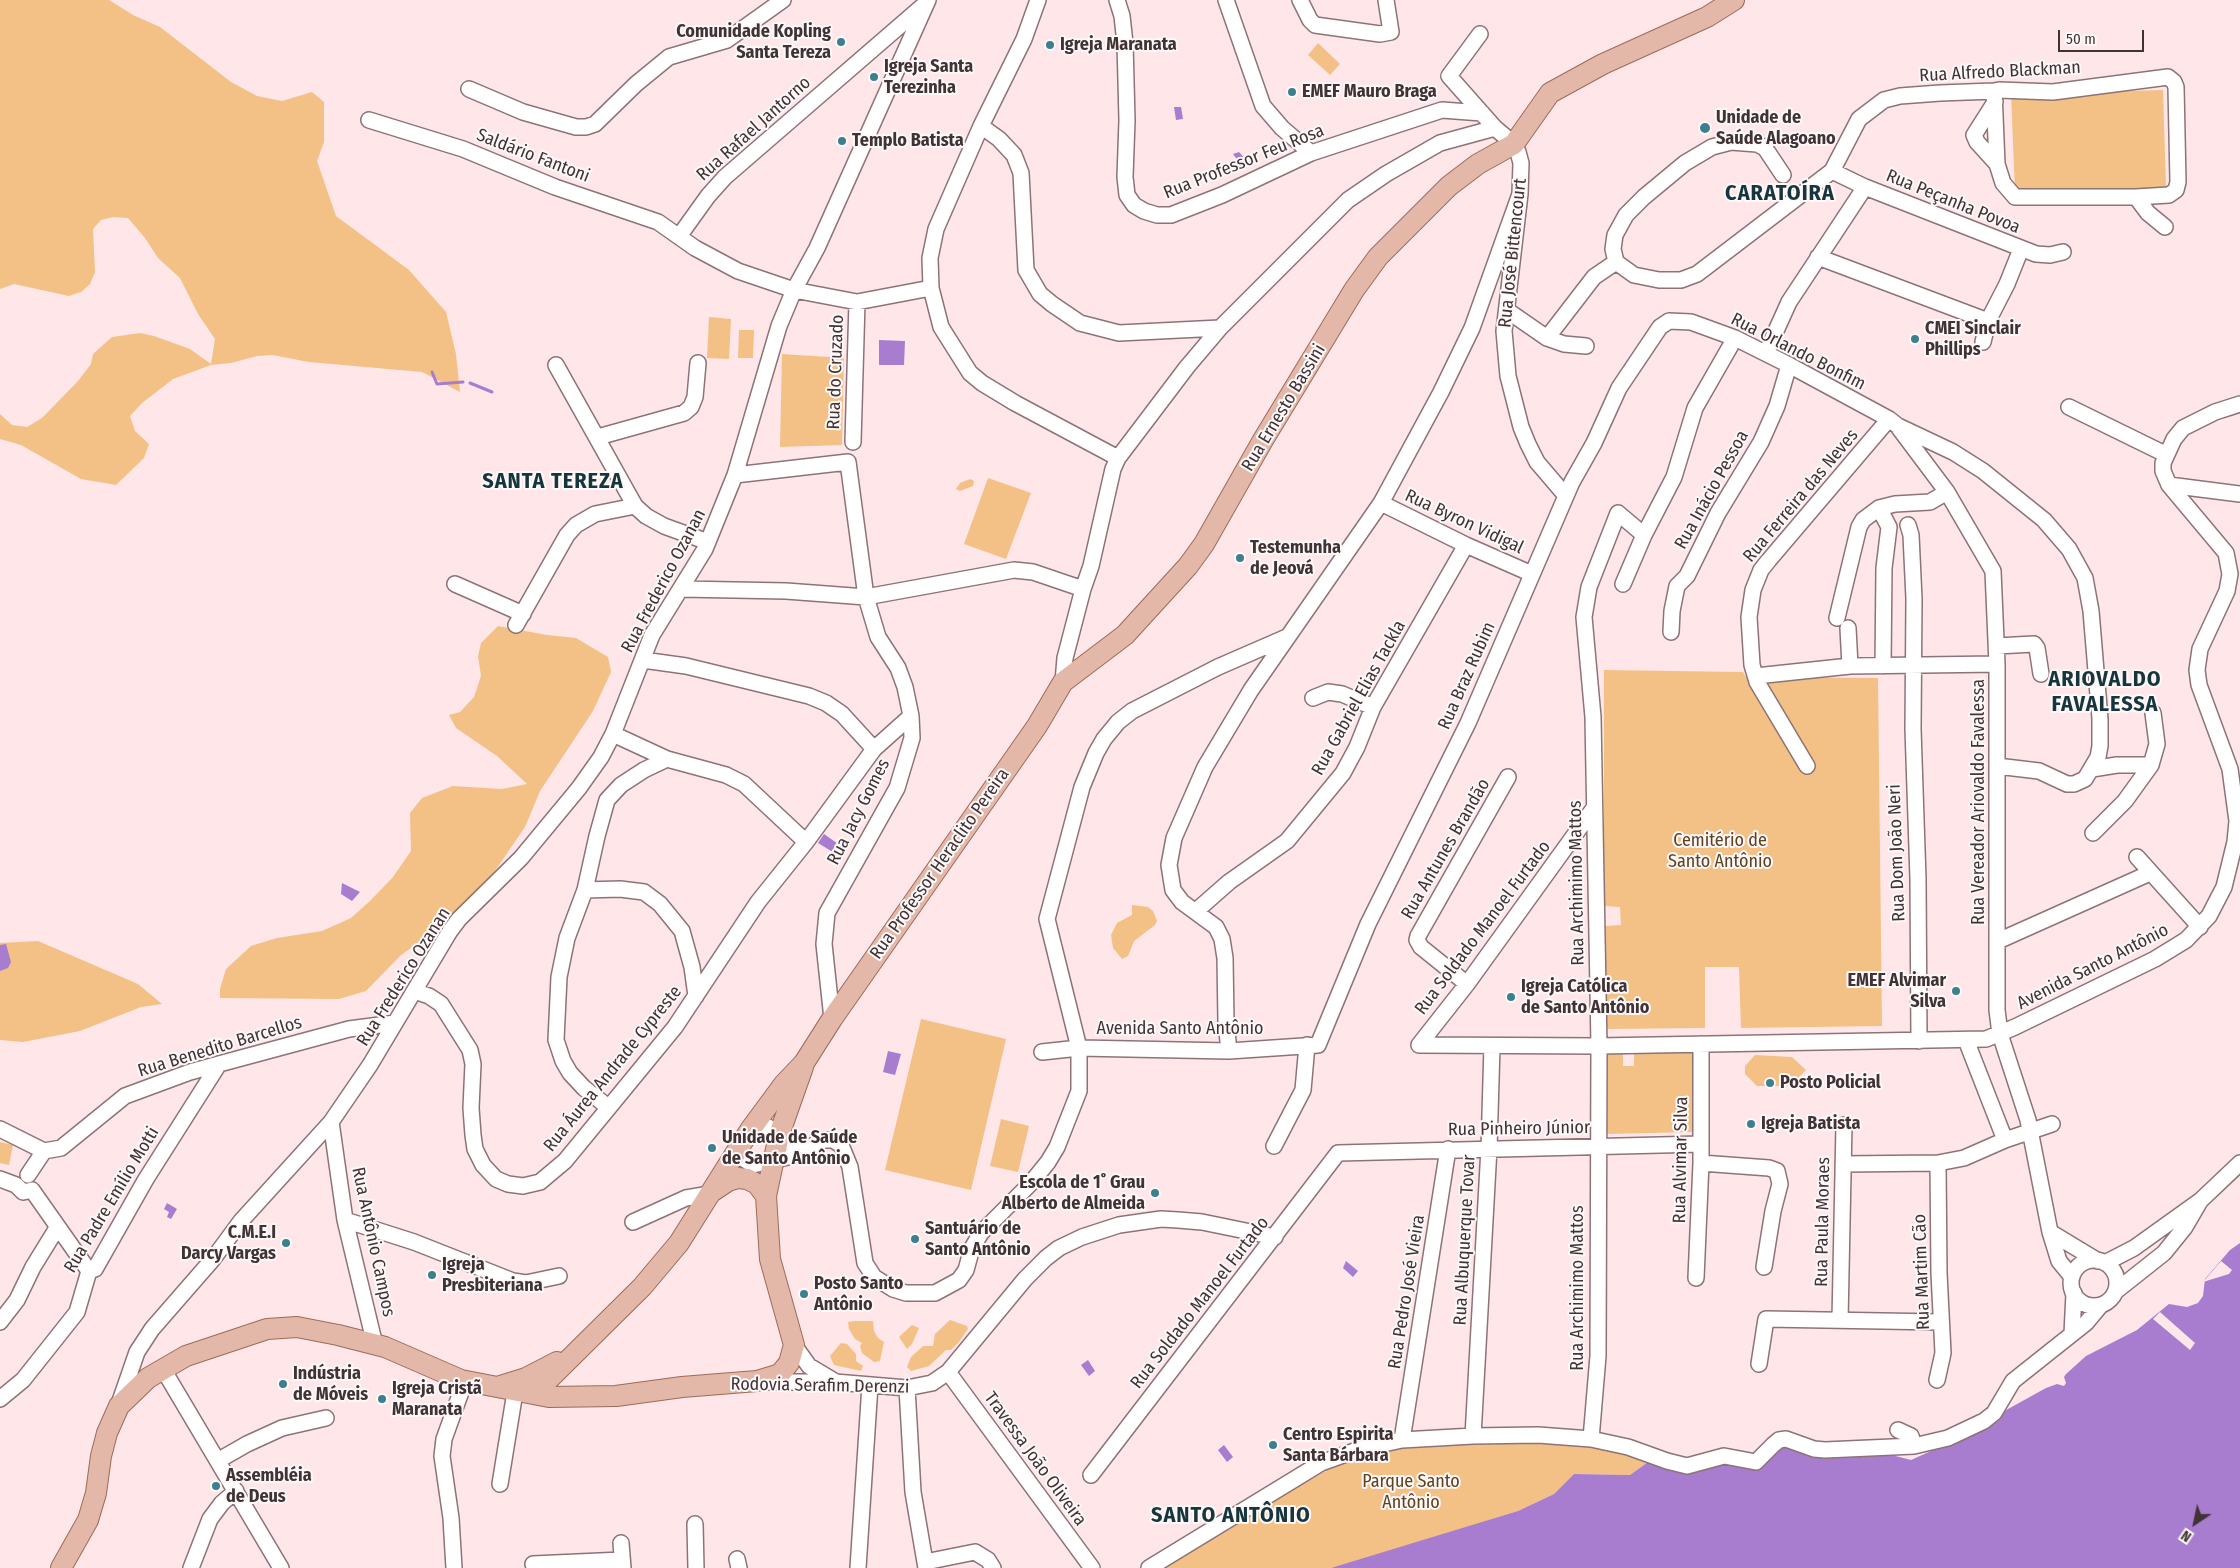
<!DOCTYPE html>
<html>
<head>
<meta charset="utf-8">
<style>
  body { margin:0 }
  #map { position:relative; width:2240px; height:1568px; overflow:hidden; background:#fee6e9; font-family:"Fira Sans Condensed",sans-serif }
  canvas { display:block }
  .north { position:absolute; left:2170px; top:1498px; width:50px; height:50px; -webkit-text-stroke:4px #fef8f9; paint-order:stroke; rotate:214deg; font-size:14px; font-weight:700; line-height:20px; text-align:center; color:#3f3335 }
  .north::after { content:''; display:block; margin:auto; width:18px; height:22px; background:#3f3335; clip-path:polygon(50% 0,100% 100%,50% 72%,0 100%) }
  .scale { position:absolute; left:2058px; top:30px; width:86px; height:22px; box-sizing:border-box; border:2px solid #3f3335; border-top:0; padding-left:6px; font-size:15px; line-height:18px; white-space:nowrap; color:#3f3335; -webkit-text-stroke:4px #fef8f9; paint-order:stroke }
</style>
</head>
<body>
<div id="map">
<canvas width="2240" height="1568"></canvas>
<div class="north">N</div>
<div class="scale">50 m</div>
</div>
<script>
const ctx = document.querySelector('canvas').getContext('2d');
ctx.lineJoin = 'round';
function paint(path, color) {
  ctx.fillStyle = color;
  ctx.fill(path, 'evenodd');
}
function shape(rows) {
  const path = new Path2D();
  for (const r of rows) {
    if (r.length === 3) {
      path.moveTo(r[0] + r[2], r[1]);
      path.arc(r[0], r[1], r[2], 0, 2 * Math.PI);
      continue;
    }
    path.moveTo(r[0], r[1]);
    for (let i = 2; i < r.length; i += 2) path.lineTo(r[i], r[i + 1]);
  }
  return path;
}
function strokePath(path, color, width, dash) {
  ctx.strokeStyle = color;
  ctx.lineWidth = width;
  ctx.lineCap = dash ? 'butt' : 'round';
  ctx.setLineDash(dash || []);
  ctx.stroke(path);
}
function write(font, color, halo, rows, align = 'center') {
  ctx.font = font + ' "Fira Sans Condensed",sans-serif';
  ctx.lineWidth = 4;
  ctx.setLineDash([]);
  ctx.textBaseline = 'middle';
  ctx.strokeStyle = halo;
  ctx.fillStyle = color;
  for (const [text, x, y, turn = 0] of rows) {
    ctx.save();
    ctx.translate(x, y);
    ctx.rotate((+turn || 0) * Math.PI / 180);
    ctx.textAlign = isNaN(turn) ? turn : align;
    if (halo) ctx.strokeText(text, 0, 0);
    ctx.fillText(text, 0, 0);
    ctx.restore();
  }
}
paint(shape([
  [0,0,109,0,133,15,160,27,231,82,257,96,282,101,312,92,324,102,324,142,317,161,336,216,409,270,446,312,456,354,460,392,422,372,309,362,272,355,257,356,231,363,211,365,173,379,142,403,130,416,135,431,149,444,144,458,116,485,81,479,21,445,0,439,0,414,12,425,27,427,42,418,78,381,91,364,93,354,112,337,140,333,154,336,190,349,211,364,215,339,198,314,180,278,158,258,145,238,128,218,113,217,101,220,93,229,95,272,90,284,81,292,69,296,14,284,0,289],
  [1318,43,1340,64,1330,75,1308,55],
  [2163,90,2166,188,2015,192,2011,94],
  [709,317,731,319,729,359,707,358],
  [739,330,754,330,753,358,738,358],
  [782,354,844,358,842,445,780,447],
  [988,478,1031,493,1006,559,964,544],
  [970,479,974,481,973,486,960,491,956,489,960,483],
  [498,626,547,635,576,638,608,657,611,672,593,711,540,791,525,827,488,881,468,907,401,955,366,991,339,999,220,998,220,989,226,969,251,946,277,938,322,931,351,918,370,901,393,877,411,851,410,813,422,798,453,786,502,789,527,784,497,756,456,728,449,715,460,712,474,697,481,676,478,656,481,643],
  [1604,670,1743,672,1800,770,1811,766,1761,677,1878,678,1882,1026,1741,1028,1739,967,1705,967,1705,1028,1605,1029,1605,926,1621,925,1620,907,1604,906],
  [1132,905,1148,907,1153,911,1157,921,1155,925,1134,941,1128,956,1122,959,1113,948,1111,935,1117,923,1132,915],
  [38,941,138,984,162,1004,141,1007,80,1031,23,1042,0,1040,0,943],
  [921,1019,1006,1039,971,1190,885,1170],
  [1623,1045,1623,1066,1634,1066,1634,1045,1694,1046,1695,1132,1605,1134,1606,1046],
  [1755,1055,1792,1057,1806,1070,1791,1086,1757,1086,1745,1074,1745,1066],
  [1001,1119,1029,1126,1018,1172,990,1166],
  [0,1142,13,1145,9,1165,0,1163],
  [950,1320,967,1326,968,1329,959,1342,951,1350,946,1350,929,1366,911,1371,907,1367,911,1357,923,1346,933,1346,935,1334],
  [855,1321,873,1321,874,1331,878,1338,884,1342,880,1361,874,1362,862,1353,860,1346,862,1343,855,1339,849,1329,848,1322],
  [912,1325,919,1328,912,1344,907,1349,899,1337],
  [841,1343,847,1344,856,1354,856,1361,863,1366,861,1371,834,1365,830,1356],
  [1406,1443,1588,1443,1641,1457,1648,1462,1630,1475,1574,1474,1554,1494,1518,1511,1346,1565,1331,1568,1157,1568,1245,1513,1257,1511,1336,1465,1346,1461,1373,1458,1387,1447]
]), '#f3c185');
paint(shape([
  [1174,107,1181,107,1183,119,1176,120],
  [1239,152,1248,162,1242,166,1233,154],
  [879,340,905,341,904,365,879,365],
  [824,834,841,846,836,854,818,843],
  [342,883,360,892,352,901,341,894],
  [6,944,11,962,8,968,0,971,0,945],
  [888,1051,901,1054,895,1075,883,1072],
  [167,1203,177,1209,171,1219,167,1217,169,1212,164,1209],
  [2240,1243,2240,1568,1331,1568,1518,1511,1554,1494,1574,1474,1630,1475,1648,1462,1657,1466,1669,1467,1726,1459,1740,1463,1782,1443,1880,1452,1911,1460,1980,1429,1999,1414,2046,1388,2057,1384,2064,1386,2066,1383,2064,1377,2066,1374,2086,1356,2137,1330,2169,1304,2187,1307,2198,1303,2203,1296,2205,1279,2230,1250],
  [1346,1261,1358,1271,1353,1277,1343,1268],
  [1088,1360,1095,1371,1089,1376,1081,1365],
  [1224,1445,1233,1457,1227,1462,1218,1450]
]), '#a87cce');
paint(shape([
  [2221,1261,2232,1270,2229,1274,2203,1282],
  [2160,1312,2195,1343,2190,1350,2153,1319]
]), '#fee6e9');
strokePath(shape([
  [432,372,437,384,463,382],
  [470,383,492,392]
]), '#a87cce', 3);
const minor = shape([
  [1038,0,1024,39,981,126,936,229,930,258,931,288,941,327,970,373,982,383,1015,403,1118,458],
  [1117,0,1122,16,1125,43,1127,120,1125,177,1127,195,1134,205,1144,211,1157,215,1171,215,1222,195,1311,153,1442,110,1482,113],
  [1226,0,1263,106,1282,128,1311,153],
  [1300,0,1310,20,1315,25,1380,34,1391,32,1386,0],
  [1480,34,1449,76,1495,128,1514,144,1518,152,1521,163,1520,194,1504,331,1508,376,1521,427,1528,444,1537,462,1566,496],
  [469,89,523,112,576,127,586,127,595,124,636,84,669,57,727,40,783,0],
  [1995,102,1974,135,1977,142,1997,164],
  [369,120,463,149,555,187,658,222,695,248,738,271,794,290,857,302,931,288],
  [981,126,999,139,1014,155,1021,173,1026,270,1040,294,1052,304,1080,323,1119,333,1220,328],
  [1832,171,1865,187,2036,254,2050,255,2063,252],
  [2136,197,2148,213,2165,227],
  [680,235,708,196,725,177,925,4],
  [1818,257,1988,321],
  [1616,262,1634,275,1659,280,1681,280,1697,274,1832,171,1859,119,1884,100,1900,96,1940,93,1994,91,1999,90,2053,92,2168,77,2174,82,2176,87,2178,182,2176,190,2169,195,2136,197,2015,197,2003,183,1997,164,1994,91],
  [1616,262,1613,249,1615,235,1626,215,1644,197,1685,163,1712,147,1731,142,1757,144,1765,148,1783,175],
  [1508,311,1547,338,1564,344,1586,346],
  [1547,338,1594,277,1616,262],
  [1983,342,1988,321,2007,284,2021,249],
  [1766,353,1789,302,1865,187],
  [556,365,635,506,646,516,664,526,708,542],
  [2069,407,2165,454],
  [1899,428,1947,492,1993,571,1997,664,1997,1010,2000,1034,2028,1120,2050,1232,2059,1261,2072,1277],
  [598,437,684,413,691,407,695,397,698,363],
  [853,442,857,302],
  [735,475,848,462,866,597,878,637,898,668,905,687,911,716,912,738,897,788,827,913,824,944,832,1019],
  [2169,485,2240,494],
  [1381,503,1466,545,1532,574],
  [1879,508,1889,527,1884,568,1883,666],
  [1908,525,1911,535,1914,599,1913,729,1918,879,1919,1041],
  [455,584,523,614],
  [1623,584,1644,535,1674,477,1695,408,1735,338],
  [682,589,786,591,866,597,1014,570,1033,572,1083,589],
  [1837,618,1859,527,1863,520,1879,508,1895,504,1930,502,1947,492],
  [516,625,567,535,576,525,595,514,635,506],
  [1848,628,1850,666],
  [1671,632,1672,611,1677,586,1687,576,1718,513,1761,442,1777,406,1789,365],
  [1997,646,2034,644,2037,648,2041,674],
  [643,660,686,666,809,696,826,703,842,714,874,749],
  [1756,676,1850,666,1997,664],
  [1063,682,1065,658,1083,589,1091,566,1113,469,1118,458,1187,367,1220,328,1348,200,1386,174,1440,143,1495,128],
  [1313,698,1328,692,1342,694,1373,707],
  [613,734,667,759,726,775,744,784,806,842],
  [2151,765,2157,744,2153,713],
  [1807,766,1757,682,1752,665,1749,617,1753,590,1761,570,1769,560,1889,419],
  [2092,769,2117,765,2151,765,2125,801,2093,833],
  [2137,857,2200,927],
  [585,890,620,889,644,892,660,904,682,931,692,967,696,996],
  [1196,911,1229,882,1287,841,1343,773,1357,747,1373,707,1466,545],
  [1998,941,2150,873],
  [1467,984,1421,947,1417,940,1418,936,1508,777],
  [414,991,429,996,441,1004,470,1050,473,1064,471,1108,473,1135,475,1149,483,1165,496,1179,508,1184,523,1186,540,1182,565,1161,675,1027,758,902,806,842,874,749,911,716],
  [1966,1040,2005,1140],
  [1419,1045,1599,1046,1986,1039,2015,1027,2155,959,2186,940,2209,916,2224,887,2235,842,2237,821,2230,769,2199,685,2197,670,2200,649,2227,591,2230,574,2226,553,2169,485,2163,471,2163,463,2174,439,2183,428,2215,412,2240,404],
  [1419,1045,1467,984,1594,808],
  [1229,1051,1226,1022,1225,958,1222,939,1216,927,1182,902,1173,890,1169,865,1174,838,1205,767,1251,690,1381,503,1441,392,1472,328,1520,194],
  [1042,1052,1079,1048,1229,1051,1318,1045,1368,924,1468,723,1572,482,1594,443,1619,388,1660,327,1669,321,1691,322,1735,338,1789,365,1889,419,1898,426,1953,452,1983,471,2044,520,2069,549,2085,578,2091,611,2100,719,2100,746,2098,757,2085,779,2074,784,2067,784,2039,771,1997,766],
  [608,1107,584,1088,570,1073,563,1061,556,1040,559,977,567,938,585,890,597,836,607,800,621,785,644,770,667,759],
  [331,1122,345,1220,375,1345],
  [756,1122,768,1127,794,1145,806,1148],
  [0,1129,44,1151],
  [1274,1146,1303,1090,1307,1045],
  [739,1148,742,1158,753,1165,792,1156,824,1140,833,1140,841,1145,850,1167,865,1263,874,1277,893,1289,906,1293,935,1293,959,1280,966,1270,972,1248,981,1233,1031,1183,1048,1162,1057,1147,1079,1091,1079,1048,1047,919,1082,787,1096,753,1104,739,1118,722,1132,711,1218,667,1287,637],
  [1701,1163,1769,1168,1777,1171,1780,1184,1773,1211,1764,1267],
  [1843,1164,1938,1163,1964,1158,2005,1140,2052,1124],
  [28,1175,44,1151,61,1148,125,1096,190,1072,219,1064,349,1029,395,1023],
  [0,1179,16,1185,23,1192,32,1190],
  [32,1190,89,1271],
  [345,1220,414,1242,513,1281,526,1283,559,1276],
  [633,1222,686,1198,710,1194],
  [2050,1232,2098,1261],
  [2094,1283,23],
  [2105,1263,2134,1248,2201,1200,2240,1163],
  [1696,1278,1701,1163,1701,1044],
  [2116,1291,2164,1253,2185,1227,2199,1203],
  [1840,1320,1844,1125],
  [0,1322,17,1300,33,1267,57,1228],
  [2072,1334,2074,1293],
  [794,1345,809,1366,834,1381],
  [1759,1364,1766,1319,1940,1322],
  [163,1369,281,1568],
  [948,1372,1092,1568],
  [1937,1380,1943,1353,1939,1273,1938,1163],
  [766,1382,835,1382,907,1388,932,1383,948,1372,1025,1279,1046,1258,1059,1248,1082,1237,1119,1225,1161,1219,1178,1220,1202,1222,1275,1237],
  [907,1388,913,1492,926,1568],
  [0,1399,23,1380,77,1312,89,1271,95,1269,146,1179,219,1064],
  [119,1404,137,1352,152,1329,213,1259,241,1221,331,1122,370,1065,450,931,459,919,521,858,579,788,601,757,613,734,652,635,705,549,735,475,779,326,794,290,817,248,928,0],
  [1898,1430,1911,1436,1914,1446],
  [1473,1436,1489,1148,1492,1046],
  [1591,1439,1598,1356,1599,1046,1593,717,1584,617,1589,587,1618,513,1644,535],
  [1402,1440,1448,1149],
  [219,1460,247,1444,282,1428,326,1418],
  [1091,1475,1338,1153,1701,1144],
  [500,1484,515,1392],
  [695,1524,696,1568],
  [621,1543,623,1568],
  [737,1559,739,1568],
  [925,1562,975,1552,988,1560,993,1568],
  [533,1564,622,1560],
  [191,1568,210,1519,222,1503,236,1491],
  [454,1568,451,1518,442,1456,444,1439,465,1381],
  [858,1568,870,1385],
  [1149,1568,1321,1463,1360,1449,1402,1440,1473,1436,1538,1435,1591,1439,1628,1447,1667,1461,1687,1466,1724,1456,1756,1462,1773,1445,1779,1440,1786,1439,1814,1449,1825,1450,1914,1446,1948,1438,1984,1421,1994,1413,2013,1381,2086,1323,2101,1305]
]);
const major = shape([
  [713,1191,728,1181,738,1178,747,1179,757,1184,766,1196],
  [497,1387,526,1378,557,1362],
  [540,1395,543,1385,642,1287,679,1243,750,1130,784,1084,804,1063,832,1019,1037,726,1063,682,1125,635,1188,566,1204,544,1263,440,1354,290,1378,257,1449,186,1478,164,1514,144,1550,93,1603,64,1707,17,1734,0],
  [61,1568,88,1520,96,1493,101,1456,107,1433,119,1406,148,1378,186,1356,267,1329,297,1327,338,1335,385,1347,461,1380,549,1397,616,1396,682,1387,757,1381,780,1374,789,1363,794,1345,770,1259,766,1196,779,1135,803,1067]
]);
strokePath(minor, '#8d7376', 18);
strokePath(major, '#9e6a5a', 22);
strokePath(minor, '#fff', 15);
strokePath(major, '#e3b8a8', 20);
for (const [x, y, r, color] of [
  [841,42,5,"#3c7f8f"],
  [1050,45,5,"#3c7f8f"],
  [874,77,5,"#3c7f8f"],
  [1292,92,5,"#3c7f8f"],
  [1705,128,6,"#3c7f8f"],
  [842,141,5,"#3c7f8f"],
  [1915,339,5,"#3c7f8f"],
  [1240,558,5,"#3c7f8f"],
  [1956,991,5,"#3c7f8f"],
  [1511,997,5,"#3c7f8f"],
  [1770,1083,5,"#3c7f8f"],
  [1751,1124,5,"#3c7f8f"],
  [712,1148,5,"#3c7f8f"],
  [1155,1193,5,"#3c7f8f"],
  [915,1239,5,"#3c7f8f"],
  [286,1243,5,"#3c7f8f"],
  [432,1275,5,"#3c7f8f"],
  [804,1294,5,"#3c7f8f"],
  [283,1384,5,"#3c7f8f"],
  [382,1399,5,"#3c7f8f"],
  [1273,1445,5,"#3c7f8f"],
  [216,1486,5,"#3c7f8f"]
]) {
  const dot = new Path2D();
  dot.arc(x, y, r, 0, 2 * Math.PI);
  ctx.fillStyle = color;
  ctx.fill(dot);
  strokePath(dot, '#fef8f9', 2);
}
write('bold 18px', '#3f3335', '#fef8f9', [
  ["Comunidade Kopling",831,32,"right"],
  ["Santa Tereza",831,53,"right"],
  ["Igreja Maranata",1060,45],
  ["Igreja Santa",884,67],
  ["Terezinha",884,88],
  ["EMEF Mauro Braga",1302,92],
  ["Unidade de",1716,118],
  ["Saúde Alagoano",1716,139],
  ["Templo Batista",852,141],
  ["CMEI Sinclair",1925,329],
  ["Phillips",1925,350],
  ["Testemunha",1250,548],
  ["de Jeová",1250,569],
  ["EMEF Alvimar",1946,981,"right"],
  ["Silva",1946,1002,"right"],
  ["Igreja Católica",1521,987],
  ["de Santo Antônio",1521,1008],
  ["Posto Policial",1780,1083],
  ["Igreja Batista",1761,1124],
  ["Unidade de Saúde",722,1138],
  ["de Santo Antônio",722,1159],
  ["Escola de 1˚ Grau",1145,1183,"right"],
  ["Alberto de Almeida",1145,1204,"right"],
  ["Santuário de",925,1229],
  ["Santo Antônio",925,1250],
  ["C.M.E.I",276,1233,"right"],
  ["Darcy Vargas",276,1254,"right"],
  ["Igreja",442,1265],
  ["Presbiteriana",442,1286],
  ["Posto Santo",814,1284],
  ["Antônio",814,1305],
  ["Indústria",293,1374],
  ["de Móveis",293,1395],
  ["Igreja Cristã",392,1389],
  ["Maranata",392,1410],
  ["Centro Espirita",1283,1435],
  ["Santa Bárbara",1283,1456],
  ["Assembléia",226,1476],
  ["de Deus",226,1497]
], 'left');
write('18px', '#3f3335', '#fef8f9', [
  ["Rua Alfredo Blackman",2000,72,-3],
  ["Rua Rafael Jantorno",754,129,-42],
  ["Saldário Fantoni",533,156,21],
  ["Rua Professor Feu Rosa",1244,162,-22],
  ["Rua Peçanha Povoa",1953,202,22],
  ["Rua José Bittencourt",1513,253,-84],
  ["Rua Orlando Bonfim",1798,352,27],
  ["Rua do Cruzado",836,372,-88],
  ["Rua Ernesto Bassini",1284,408,-59],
  ["Rua Inácio Pessoa",1712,490,-61],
  ["Rua Ferreira das Neves",1801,496,-50],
  ["Rua Byron Vidigal",1464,522,25],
  ["Rua Frederico Ozanan",664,581,-62],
  ["Rua Braz Rubim",1467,676,-66],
  ["Rua Gabriel Elias Tackla",1359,698,-61],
  ["Rua Vereador Ariovaldo Favalessa",1979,802,-90],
  ["Rua Jacy Gomes",859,812,-63],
  ["Rua Antunes Brandão",1446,849,-60],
  ["Rua Dom João Neri",1897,853,-92],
  ["Rua Professor Heraclito Pereira",940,864,-55],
  ["Rua Archimimo Mattos",1577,883,-91],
  ["Rua Soldado Manoel Furtado",1483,928,-53],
  ["Avenida Santo Antônio",2093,967,-27],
  ["Rua Frederico Ozanan",404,977,-58],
  ["Avenida Santo Antônio",1180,1029],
  ["Rua Benedito Barcellos",220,1047,-17],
  ["Rua Áurea Andrade Cypreste",613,1069,-51],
  ["Rua Pinheiro Júnior",1519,1129,-1],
  ["Rua Alvimar Silva",1681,1160,-89],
  ["Rua Padre Emílio Motti",112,1200,-59],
  ["Rua Paula Moraes",1823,1222,-89],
  ["Rua Albuquerque Tovar",1465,1240,-87],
  ["Rua Antônio Campos",373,1242,78],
  ["Rua Martim Cão",1922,1272,-92],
  ["Rua Archimimo Mattos",1578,1288,-90],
  ["Rua Pedro José Vieira",1407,1292,-81],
  ["Rua Soldado Manoel Furtado",1200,1303,-52],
  ["Rodovia Serafim Derenzi",820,1386,1],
  ["Travessa João Oliveira",1035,1459,54]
]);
write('18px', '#5d421f', '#fef8f9', [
  ["Cemitério de",1720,841],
  ["Santo Antônio",1720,862],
  ["Parque Santo",1411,1482],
  ["Antônio",1411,1503]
]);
ctx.letterSpacing = '1px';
write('bold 22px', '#16363d', '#fef8f9', [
  ["CARATOÍRA",1780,194],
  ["SANTA TEREZA",553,482],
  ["ARIOVALDO",2105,680],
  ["FAVALESSA",2105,705],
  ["SANTO ANTÔNIO",1231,1516]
]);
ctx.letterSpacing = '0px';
</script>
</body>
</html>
